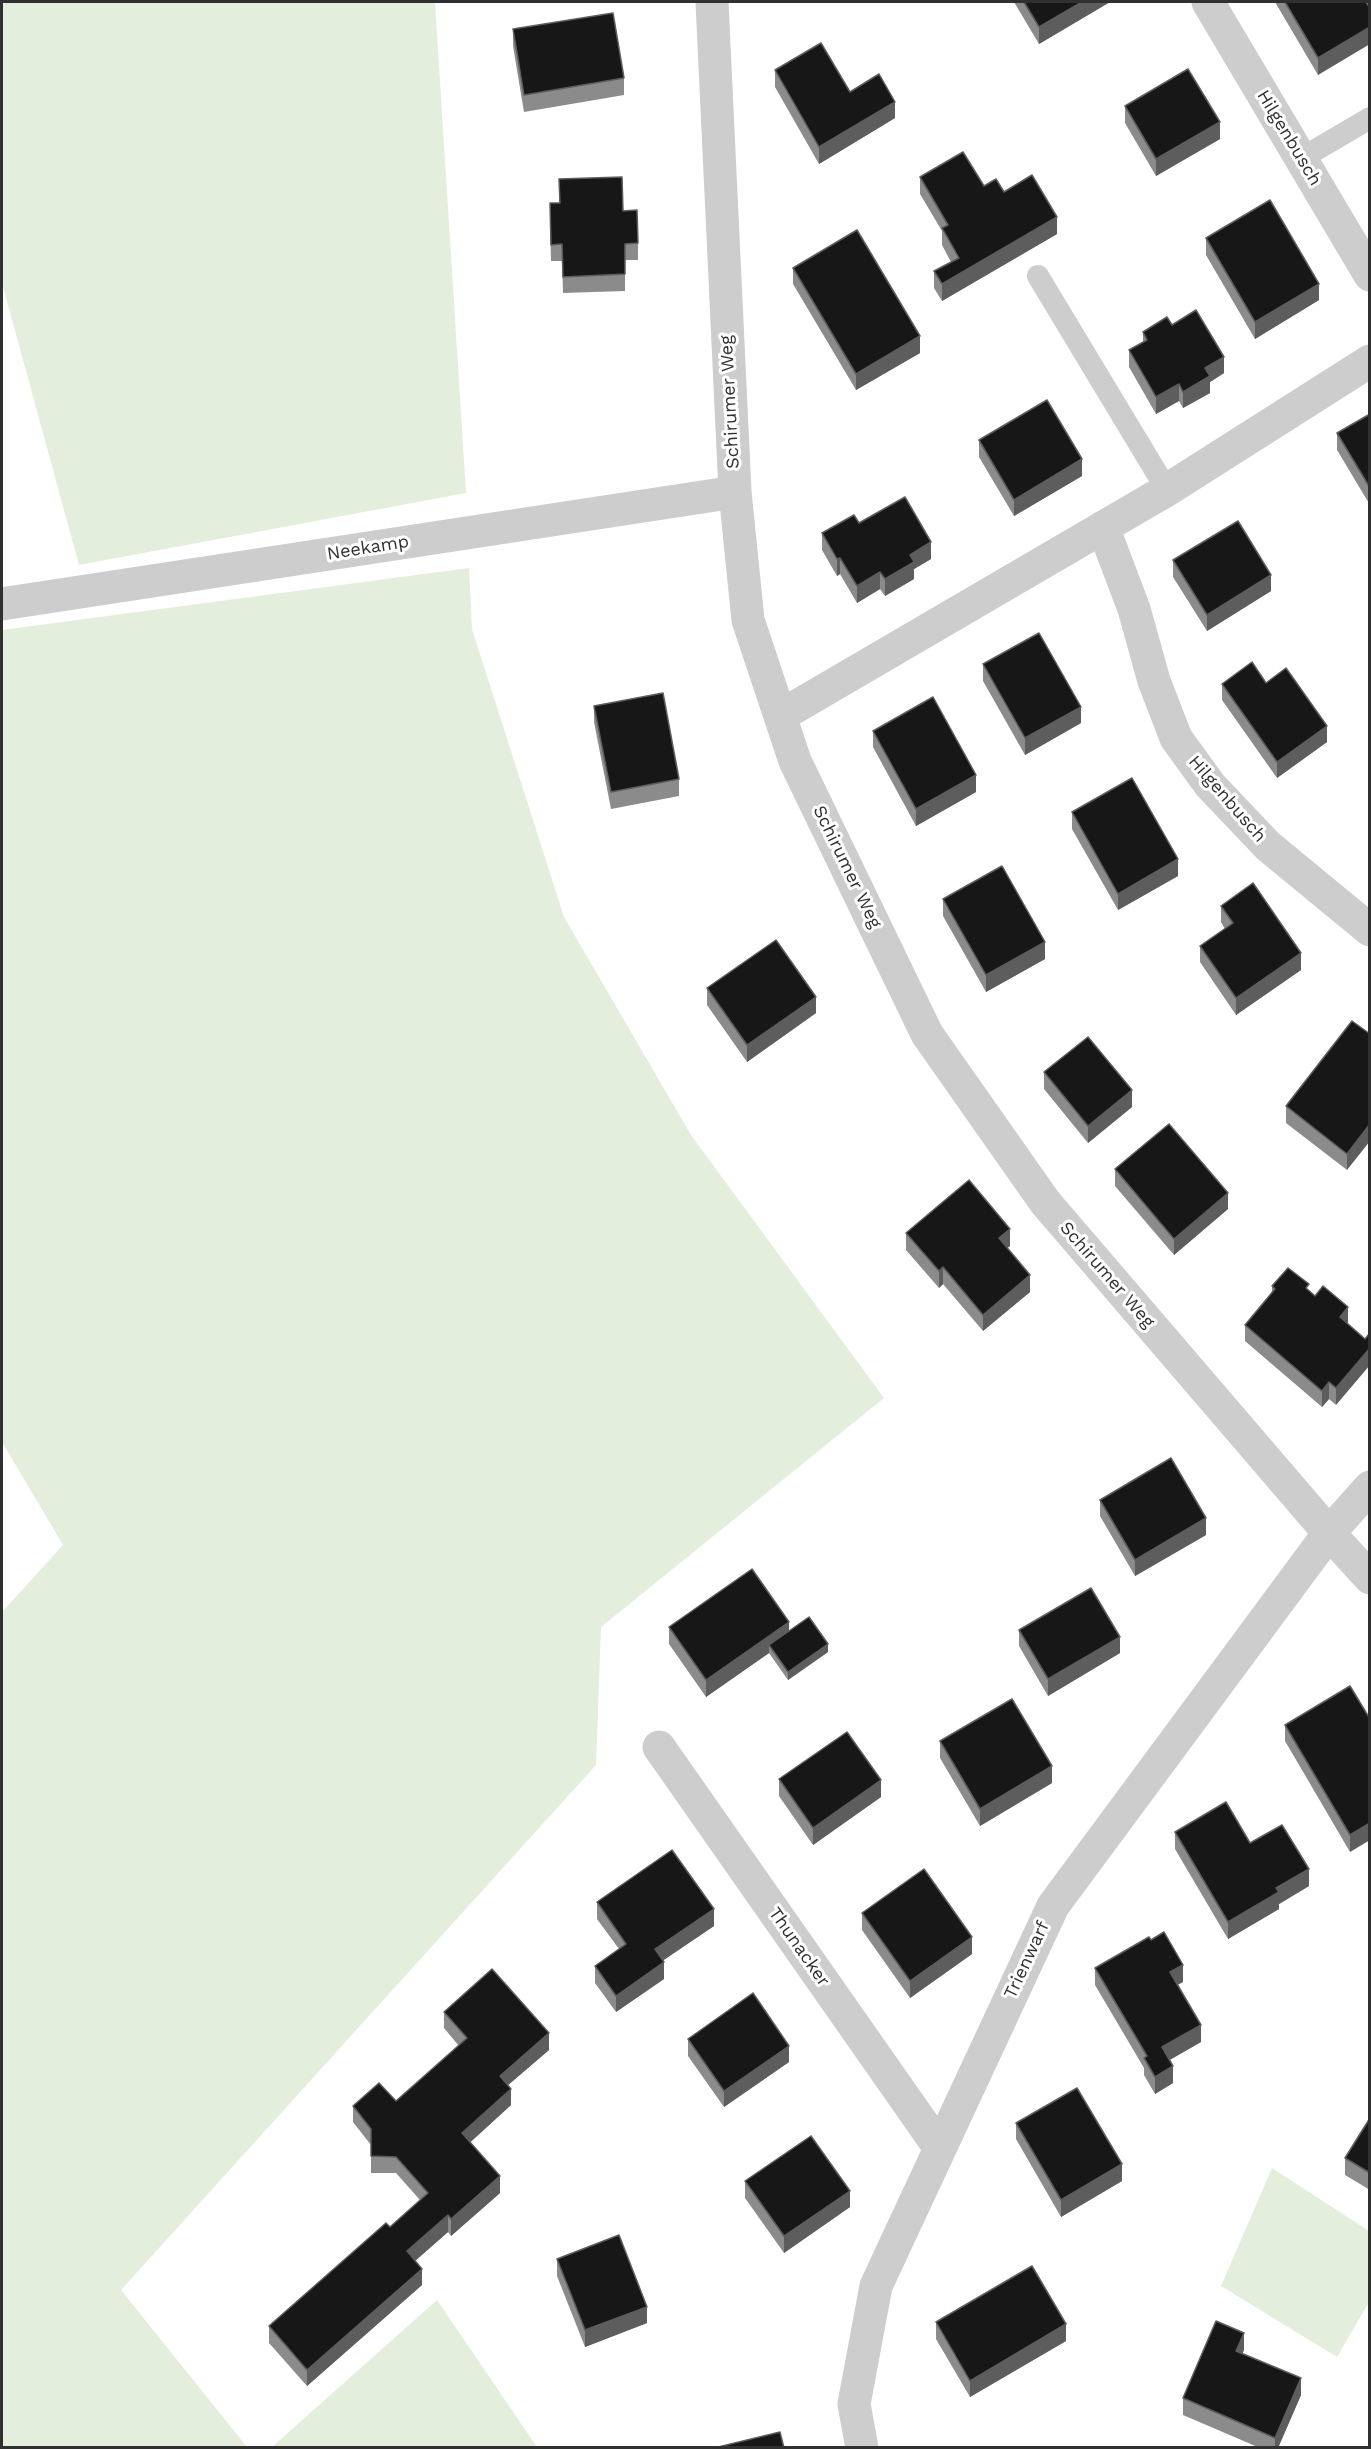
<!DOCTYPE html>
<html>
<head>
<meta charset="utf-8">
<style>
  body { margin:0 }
  #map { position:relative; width:1371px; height:2449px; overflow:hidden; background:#fff; font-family:"Work Sans",sans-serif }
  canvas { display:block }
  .frame { position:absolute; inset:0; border:3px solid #303030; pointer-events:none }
</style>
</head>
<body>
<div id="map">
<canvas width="1371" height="2449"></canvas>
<div class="frame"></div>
</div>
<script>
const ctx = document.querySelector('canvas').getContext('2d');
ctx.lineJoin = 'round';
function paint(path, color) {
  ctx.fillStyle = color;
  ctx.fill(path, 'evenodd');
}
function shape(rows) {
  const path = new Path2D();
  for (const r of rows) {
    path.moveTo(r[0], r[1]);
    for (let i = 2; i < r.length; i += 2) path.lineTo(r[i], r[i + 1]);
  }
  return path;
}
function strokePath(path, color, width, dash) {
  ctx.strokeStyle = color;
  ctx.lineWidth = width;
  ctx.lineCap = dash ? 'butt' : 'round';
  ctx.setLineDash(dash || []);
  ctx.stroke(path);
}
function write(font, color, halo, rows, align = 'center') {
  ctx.font = font + ' "Work Sans",sans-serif';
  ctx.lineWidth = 6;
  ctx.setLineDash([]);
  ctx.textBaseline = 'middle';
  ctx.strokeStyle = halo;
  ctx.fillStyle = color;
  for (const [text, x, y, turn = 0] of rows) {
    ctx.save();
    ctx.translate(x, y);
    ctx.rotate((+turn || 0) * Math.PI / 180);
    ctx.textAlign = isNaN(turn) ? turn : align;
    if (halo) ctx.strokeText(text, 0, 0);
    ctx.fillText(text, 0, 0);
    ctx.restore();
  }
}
paint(shape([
  [2,2,435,2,466,493,79,565,2,283],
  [469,568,472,629,564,917,691,1135,884,1398,601,1627,596,1765,121,2290,247,2447,2,2447,2,1612,63,1545,2,1442,2,630],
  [1272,2168,1369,2231,1369,2302,1337,2357,1221,2286],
  [437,2300,537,2447,272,2447]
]), '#e4eedd');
strokePath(shape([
  [1302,158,1370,118],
  [1038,276,1167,490]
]), '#cdcdcd', 22);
strokePath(shape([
  [712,2,735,492,748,620,795,761,927,1034,1045,1202,1329,1533,1370,1578],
  [1208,2,1370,275],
  [1103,527,1134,609,1154,681,1176,738,1210,785,1268,846,1370,930],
  [2,604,735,492],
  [780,716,1167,490,1370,361],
  [659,1747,939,2147],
  [862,2448,854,2404,876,2286,1053,1906,1329,1533,1370,1487]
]), '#cdcdcd', 33);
paint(shape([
  [1014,2,1110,2,1039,44],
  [1275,2,1366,2,1318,75],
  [513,29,624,78,624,95,524,112,513,46],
  [775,70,895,118,819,164,775,87],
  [1125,106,1220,139,1156,176,1125,123],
  [920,177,984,186,1004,192,1057,234,942,301,934,288,934,271,951,262,942,245,942,231,920,194],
  [559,179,638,243,638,260,625,260,625,291,563,293,562,261,551,261,550,220,550,203,559,203],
  [1206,238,1319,300,1255,339,1206,255],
  [793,268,920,353,856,390,793,284],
  [1172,325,1224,373,1210,382,1210,393,1183,408,1179,401,1156,414,1129,367,1129,350,1143,342,1143,332],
  [1370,414,1370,505,1337,450,1337,433],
  [979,440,1082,476,1014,516,979,457],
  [859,523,931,559,914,569,914,579,885,596,880,589,857,603,840,574,837,576,822,550,822,533],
  [1173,560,1271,591,1207,631,1173,577],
  [983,664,1081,723,1025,755,983,681],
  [1266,683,1327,742,1277,778,1222,700,1222,684],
  [594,706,679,779,679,796,611,809,594,722],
  [873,731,976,792,916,826,873,747],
  [1072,812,1178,876,1118,910,1072,829],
  [943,899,1045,959,986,992,943,916],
  [1221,906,1301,970,1236,1015,1200,962,1200,946,1225,929,1221,922],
  [707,988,816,1013,747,1062,707,1005],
  [1370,1034,1347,1170,1286,1123,1286,1106],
  [1044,1072,1132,1107,1088,1143,1044,1089],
  [1115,1169,1228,1209,1174,1255,1115,1186],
  [906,1233,1010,1246,1007,1248,1030,1292,983,1331,943,1284,939,1288,906,1250],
  [1272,1286,1309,1291,1348,1324,1336,1405,1329,1399,1322,1407,1245,1341,1245,1325,1272,1292],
  [1100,1500,1206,1535,1135,1576,1100,1516],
  [669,1627,789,1631,828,1652,788,1680,769,1653,706,1697,669,1644],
  [1019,1630,1120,1653,1048,1696,1019,1646],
  [1350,1686,1350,1852,1285,1741,1285,1725],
  [940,1741,1052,1783,980,1826,940,1758],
  [779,1779,881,1797,813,1845,779,1796],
  [1175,1832,1250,1843,1309,1886,1279,1904,1279,1909,1228,1939,1175,1849],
  [597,1902,714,1926,663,1960,664,1979,616,2012,595,1983,595,1966,619,1949,597,1919],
  [862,1913,972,1954,910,1998,862,1930],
  [1095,1968,1183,1982,1177,1985,1201,2042,1170,2060,1173,2083,1155,2094,1144,2075,1144,2068,1095,1985],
  [444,2012,549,2050,508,2085,511,2105,470,2142,500,2193,451,2236,448,2232,415,2261,422,2285,307,2386,269,2343,269,2326,390,2227,420,2200,396,2173,371,2173,371,2145,353,2122,353,2106,396,2101,459,2046,444,2028],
  [688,2039,789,2062,724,2107,688,2056],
  [1370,2118,1370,2190,1345,2175,1345,2158],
  [1016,2123,1122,2181,1061,2217,1016,2139],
  [745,2181,850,2207,784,2253,745,2198],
  [557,2259,647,2323,585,2347,557,2276],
  [936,2322,1066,2341,970,2397,936,2339],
  [1244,2350,1242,2354,1301,2395,1278,2448,1260,2448,1183,2415,1183,2398]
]), '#8b8b8b');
paint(shape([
  [1082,2,1110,2,1039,44,1039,27],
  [1370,27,1370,44,1318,75,1318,58],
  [895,102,895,118,819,164,819,147],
  [1220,122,1220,139,1156,176,1156,159],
  [1057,217,1057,234,942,301,942,284],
  [1319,284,1319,300,1255,339,1255,322],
  [920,336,920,353,856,390,856,374],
  [1224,357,1224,373,1210,382,1210,393,1183,408,1183,392,1205,368],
  [1179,384,1179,401,1156,414,1156,397],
  [1082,459,1082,476,1014,516,1014,500],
  [931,542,931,559,914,569,914,579,885,596,885,579,910,555],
  [840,558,840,574,837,576,837,559],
  [880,572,880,589,857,603,857,586],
  [1271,575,1271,591,1207,631,1207,615],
  [1081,707,1081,723,1025,755,1025,738],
  [1327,726,1327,742,1277,778,1277,762],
  [976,775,976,792,916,826,916,809],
  [1178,859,1178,876,1118,910,1118,894],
  [1045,942,1045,959,986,992,986,975],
  [1301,953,1301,970,1236,1015,1236,998],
  [816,997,816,1013,747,1062,747,1045],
  [1132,1090,1132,1107,1088,1143,1088,1126],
  [1370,1124,1370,1141,1347,1170,1347,1154],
  [1228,1193,1228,1209,1174,1255,1174,1239],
  [1010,1229,1010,1246,999,1255,999,1238],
  [943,1267,943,1284,939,1288,939,1271],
  [1030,1275,1030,1292,983,1331,983,1315],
  [1348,1307,1348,1324,1340,1334,1340,1317],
  [1370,1348,1370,1365,1336,1405,1336,1388],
  [1329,1382,1329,1399,1322,1407,1322,1391],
  [1206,1518,1206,1535,1135,1576,1135,1560],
  [789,1622,789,1639,769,1645,769,1653,706,1697,706,1680],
  [1120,1637,1120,1653,1048,1696,1048,1679],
  [828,1644,828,1652,788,1680,788,1672],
  [1052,1766,1052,1783,980,1826,980,1809],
  [881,1780,881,1797,813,1845,813,1828],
  [1370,1823,1370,1840,1350,1852,1350,1835],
  [1309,1869,1309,1886,1279,1904,1279,1909,1228,1939,1228,1922,1276,1888],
  [714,1909,714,1926,655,1966,655,1949],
  [972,1937,972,1954,910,1998,910,1981],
  [664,1962,664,1979,616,2012,616,1996],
  [1183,1965,1183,1982,1170,1989,1170,1972],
  [1201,2025,1201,2042,1162,2064,1162,2047],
  [549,2033,549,2050,500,2092,500,2076],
  [789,2046,789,2062,724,2107,724,2091],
  [1173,2066,1173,2083,1155,2094,1155,2077],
  [511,2089,511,2105,462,2150,462,2133],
  [1122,2164,1122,2181,1061,2217,1061,2200],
  [500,2176,500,2193,451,2236,451,2219],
  [850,2191,850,2207,784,2253,784,2236],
  [448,2215,448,2232,407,2268,407,2251],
  [422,2269,422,2285,307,2386,307,2370],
  [647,2307,647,2323,585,2347,585,2330],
  [1066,2324,1066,2341,970,2397,970,2381],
  [1244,2333,1244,2350,1236,2368,1236,2351],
  [1301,2378,1301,2395,1278,2448,1275,2448,1275,2438]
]), '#5d5d5d');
const building = shape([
  [1024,2,1082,2,1039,27,1024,2],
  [1285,2,1366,2,1370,8,1370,27,1318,58,1285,2],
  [613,13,624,78,524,95,513,29,613,13],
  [821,43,850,92,879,74,895,102,819,147,775,70,821,43],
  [1188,69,1220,122,1156,159,1125,106,1188,69],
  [963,152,984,186,996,179,1004,192,1032,175,1057,217,942,284,934,271,959,258,942,228,948,225,920,177,963,152],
  [622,177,623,211,637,210,638,243,625,244,625,274,563,277,562,244,551,245,550,203,560,203,559,179,622,177],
  [1270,200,1319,284,1255,322,1206,238,1270,200],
  [857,230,920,336,856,374,793,268,857,230],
  [1196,310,1224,357,1205,368,1210,376,1183,392,1179,384,1156,397,1129,350,1147,340,1143,332,1167,317,1172,325,1196,310],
  [1047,400,1082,459,1014,500,979,440,1047,400],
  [1370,414,1370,488,1337,433,1370,414],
  [905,497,931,542,910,555,914,562,885,579,880,572,857,586,840,558,837,559,822,533,854,515,859,523,905,497],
  [1238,521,1271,575,1207,615,1173,560,1238,521],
  [1039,633,1081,707,1025,738,983,664,1039,633],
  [1252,662,1266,683,1286,668,1327,726,1277,762,1222,684,1252,662],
  [663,693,679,779,611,792,594,706,663,693],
  [933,697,976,775,916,809,873,731,933,697],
  [1132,778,1178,859,1118,894,1072,812,1132,778],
  [1002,866,1045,942,986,975,943,899,1002,866],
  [1253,883,1301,953,1236,998,1200,946,1233,923,1221,906,1253,883],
  [776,940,816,997,747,1045,707,988,776,940],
  [1352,1021,1370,1034,1370,1124,1347,1154,1286,1106,1352,1021],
  [1088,1037,1132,1090,1088,1126,1044,1072,1088,1037],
  [1169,1124,1228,1193,1174,1239,1115,1169,1169,1124],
  [969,1180,1010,1229,999,1238,1030,1275,983,1315,943,1267,939,1271,906,1233,969,1180],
  [1288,1268,1309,1284,1306,1288,1315,1296,1323,1286,1348,1307,1340,1317,1365,1339,1369,1334,1370,1335,1370,1348,1336,1388,1329,1382,1322,1391,1245,1325,1275,1289,1272,1286,1288,1268],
  [1171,1458,1206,1518,1135,1560,1100,1500,1171,1458],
  [752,1569,789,1622,706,1680,669,1627,752,1569],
  [1091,1588,1120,1637,1048,1679,1019,1630,1091,1588],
  [809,1617,828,1644,788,1672,769,1645,809,1617],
  [1350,1686,1370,1719,1370,1823,1350,1835,1285,1725,1350,1686],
  [1012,1699,1052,1766,980,1809,940,1741,1012,1699],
  [847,1732,881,1780,813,1828,779,1779,847,1732],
  [1226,1802,1250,1843,1282,1825,1309,1869,1276,1888,1279,1892,1228,1922,1175,1832,1226,1802],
  [672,1850,714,1909,655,1949,664,1962,616,1996,595,1966,626,1944,597,1902,672,1850],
  [924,1869,972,1937,910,1981,862,1913,924,1869],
  [1164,1932,1183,1965,1170,1972,1201,2025,1162,2047,1173,2066,1155,2077,1144,2058,1147,2056,1095,1968,1149,1937,1151,1940,1164,1932],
  [492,1969,549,2033,500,2076,511,2089,462,2133,500,2176,451,2219,448,2215,407,2251,422,2269,307,2370,269,2326,386,2223,390,2227,428,2193,396,2157,371,2156,371,2129,353,2106,379,2083,396,2101,467,2038,444,2012,492,1969],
  [753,1993,789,2046,724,2091,688,2039,753,1993],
  [1077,2088,1122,2164,1061,2200,1016,2123,1077,2088],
  [1370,2118,1370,2173,1345,2158,1370,2118],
  [811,2136,850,2191,784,2236,745,2181,811,2136],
  [619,2235,647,2307,585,2330,557,2259,619,2235],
  [1032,2266,1066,2324,970,2381,936,2322,1032,2266],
  [1216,2321,1244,2333,1236,2351,1301,2378,1275,2438,1183,2398,1216,2321],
  [780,2432,784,2448,714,2448,780,2432]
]);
paint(building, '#171717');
strokePath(building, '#5d5d5d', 1.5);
write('18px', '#303030', '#fff', [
  ["Hilgenbusch",1289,138,59],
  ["Schirumer Weg",730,402,-93],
  ["Neekamp",368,548,-9],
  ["Hilgenbusch",1227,799,49],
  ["Schirumer Weg",847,867,64],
  ["Schirumer Weg",1107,1275,49],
  ["Thunacker",799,1947,55],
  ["Trienwarf",1027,1960,-65]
]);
</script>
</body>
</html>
